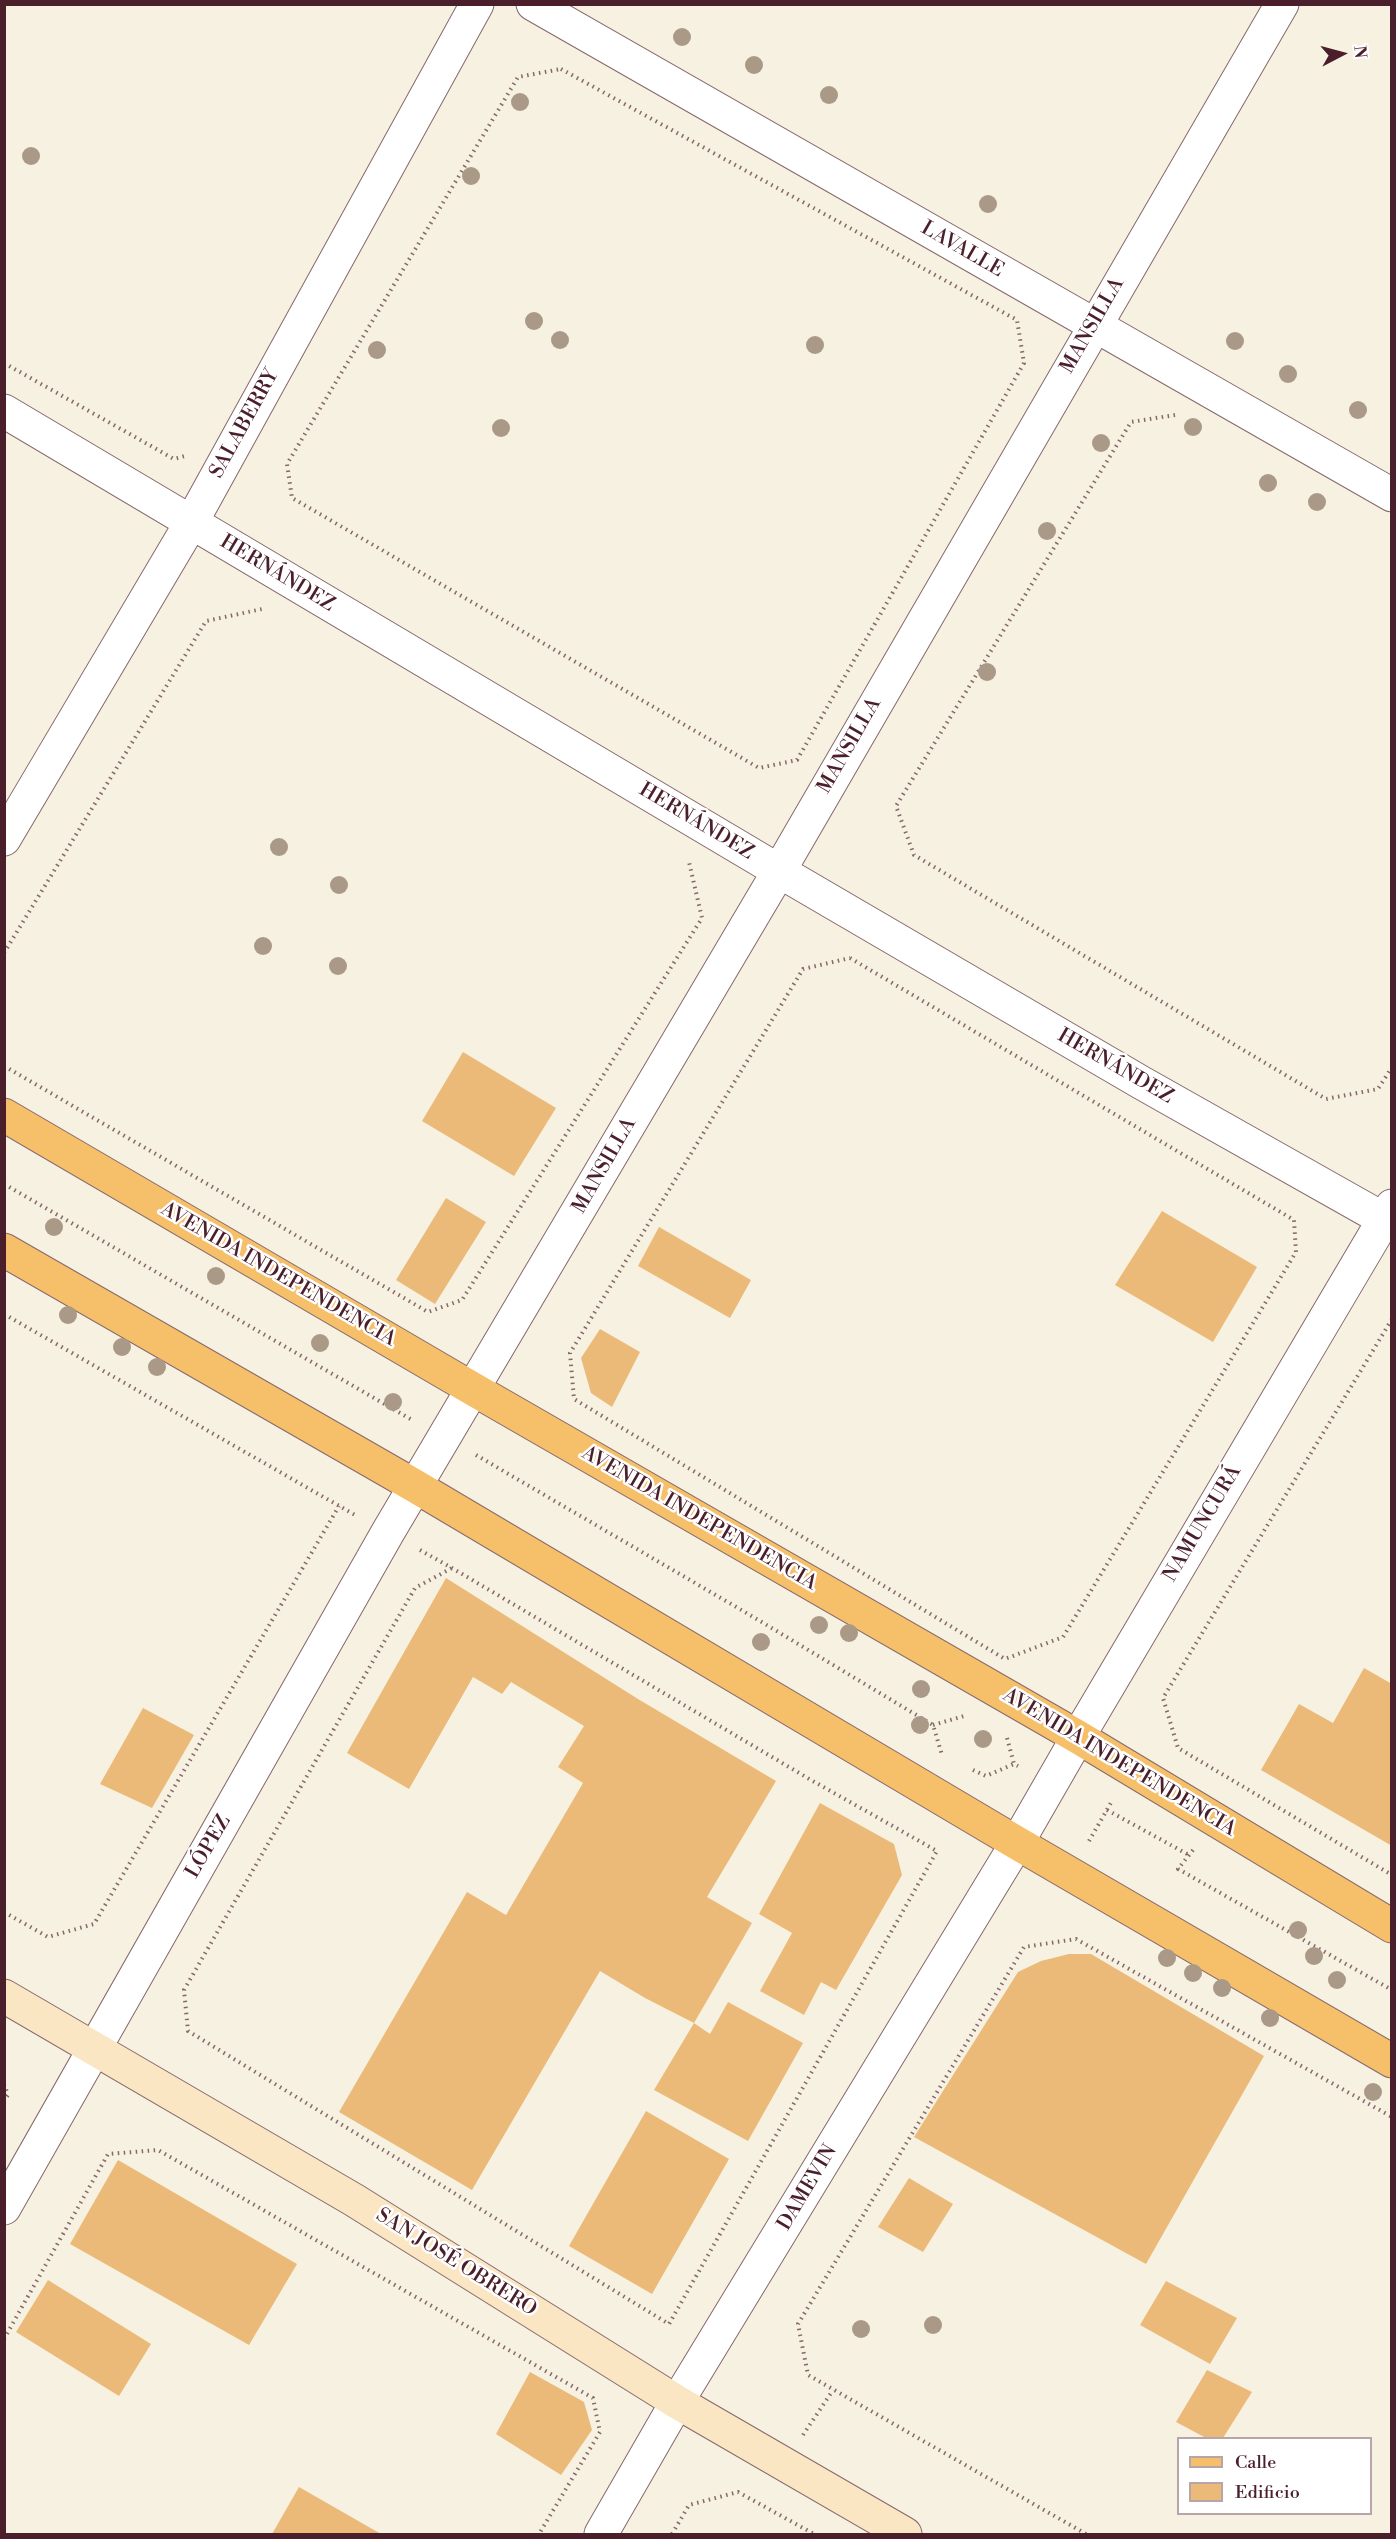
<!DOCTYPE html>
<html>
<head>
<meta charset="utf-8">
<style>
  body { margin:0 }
  #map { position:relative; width:1396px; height:2539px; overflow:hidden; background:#f6f1e1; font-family:"Libre Bodoni",serif }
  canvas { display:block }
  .frame { position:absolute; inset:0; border:6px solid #4a1f2b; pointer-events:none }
  .legend { position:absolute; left:1177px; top:2437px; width:195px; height:78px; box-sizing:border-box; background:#fff; border:2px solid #b7a5aa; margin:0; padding:8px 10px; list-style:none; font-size:18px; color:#4a1f2b }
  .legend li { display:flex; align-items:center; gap:12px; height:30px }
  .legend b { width:30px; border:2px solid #b7a5aa }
  .north { position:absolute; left:1312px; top:24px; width:60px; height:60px; -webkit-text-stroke:4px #fff; paint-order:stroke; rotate:84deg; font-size:16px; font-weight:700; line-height:24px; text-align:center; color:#4a1f2b }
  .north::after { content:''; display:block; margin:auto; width:21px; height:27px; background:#4a1f2b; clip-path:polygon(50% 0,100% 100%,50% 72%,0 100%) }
</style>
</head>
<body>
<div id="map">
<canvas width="1396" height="2539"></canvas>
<div class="frame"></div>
<ul class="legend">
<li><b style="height:8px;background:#f6c06b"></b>Calle</li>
<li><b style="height:16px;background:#ebba79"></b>Edificio</li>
</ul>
<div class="north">N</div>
</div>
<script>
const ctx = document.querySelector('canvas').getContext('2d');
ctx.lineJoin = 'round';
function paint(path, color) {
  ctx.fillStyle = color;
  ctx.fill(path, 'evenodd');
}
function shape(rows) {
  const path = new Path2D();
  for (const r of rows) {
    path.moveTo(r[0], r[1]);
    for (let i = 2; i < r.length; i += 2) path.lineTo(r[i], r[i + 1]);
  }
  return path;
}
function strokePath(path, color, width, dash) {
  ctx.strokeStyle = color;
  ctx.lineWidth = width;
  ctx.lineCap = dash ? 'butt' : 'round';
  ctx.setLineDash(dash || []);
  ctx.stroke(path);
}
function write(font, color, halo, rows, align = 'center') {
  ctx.font = font + ' "Libre Bodoni",serif';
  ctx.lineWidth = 5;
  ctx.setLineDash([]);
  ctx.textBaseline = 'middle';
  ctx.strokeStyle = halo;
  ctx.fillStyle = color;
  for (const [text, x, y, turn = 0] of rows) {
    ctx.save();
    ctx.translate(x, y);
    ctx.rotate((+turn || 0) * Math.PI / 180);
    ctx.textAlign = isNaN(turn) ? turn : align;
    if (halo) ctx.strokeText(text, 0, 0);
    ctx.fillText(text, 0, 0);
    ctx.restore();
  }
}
paint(shape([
  [463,1052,556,1108,514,1176,422,1121],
  [446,1198,486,1222,435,1304,396,1280],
  [1162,1211,1257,1267,1213,1342,1115,1285],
  [659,1227,751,1280,730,1318,638,1266],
  [600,1329,640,1352,612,1407,591,1393,581,1358],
  [446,1578,638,1699,776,1781,707,1897,752,1923,694,2023,645,1998,600,1971,472,2190,339,2112,467,1892,506,1915,583,1783,558,1767,584,1726,511,1682,502,1694,473,1677,409,1789,347,1753],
  [1364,1668,1392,1684,1392,1846,1261,1770,1299,1704,1333,1723],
  [143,1708,194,1735,152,1808,100,1784],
  [820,1803,894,1844,902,1875,836,1990,821,1982,804,2015,760,1991,792,1933,759,1914],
  [1069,1954,1091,1954,1264,2056,1146,2264,914,2137,1018,1972,1041,1961],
  [728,2002,803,2043,748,2141,654,2090,694,2023,710,2034],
  [646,2111,729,2159,652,2294,569,2246],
  [118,2160,297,2264,249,2345,70,2244],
  [909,2178,953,2204,923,2252,878,2227],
  [48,2280,151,2344,119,2396,16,2332],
  [1166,2281,1237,2318,1210,2364,1140,2325],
  [1207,2370,1252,2392,1223,2438,1206,2438,1176,2422],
  [530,2372,584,2402,592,2430,561,2475,496,2434],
  [299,2487,381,2534,272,2534]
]), '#ebba79');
const street = shape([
  [533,4,1392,495],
  [4,411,779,871,1142,1083,1392,1224],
  [4,839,191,523,477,4],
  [4,2208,388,1532,779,871,1282,4],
  [601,2534,677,2402,1017,1843,1078,1737,1392,1206]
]);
const secondary = shape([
  [4,1996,354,2200,677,2402,905,2534]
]);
const primary = shape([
  [4,1115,473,1389,1078,1737,1392,1926],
  [4,1250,415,1486,1017,1843,1392,2061]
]);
strokePath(street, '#86686b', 35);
strokePath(secondary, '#86686b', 35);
strokePath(primary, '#86686b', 35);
strokePath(shape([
  [561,69,1017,320,1024,363,797,760,759,768,292,498,287,464,518,77,561,69],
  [4,363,174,459,185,456],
  [1175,415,1131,422,896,806,914,855,1326,1099,1378,1089,1392,1067],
  [4,953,206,621,262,609],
  [850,958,1294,1220,1296,1252,1063,1637,1005,1659,574,1399,570,1353,803,969,850,958],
  [4,1066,428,1312,462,1300,702,918,689,862],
  [4,1184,412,1420],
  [4,1314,355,1515],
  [1392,1319,1163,1698,1178,1748,1392,1875],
  [476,1455,755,1618,933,1725,942,1755],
  [420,1550,452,1568,811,1780,937,1851,669,2324,188,2031,184,1990,415,1588,452,1568],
  [933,1725,964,1716],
  [1007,1738,1014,1764],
  [973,1770,986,1776,1014,1764,1018,1766],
  [1107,1810,1189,1855],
  [1089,1841,1112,1801],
  [1193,1850,1178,1869,1392,1990],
  [4,1912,48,1937,94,1924,339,1506],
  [4,2084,8,2095,4,2100],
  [4,2339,108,2154,158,2150,593,2398,600,2432,539,2534],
  [803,2435,833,2390],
  [672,2534,689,2505,738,2492,814,2534],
  [1086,2534,808,2375,798,2324,1024,1947,1076,1939,1392,2117]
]), '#86686b', 4, [1.5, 4.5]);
strokePath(street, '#fff', 33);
strokePath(secondary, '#fbe6c4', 33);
strokePath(primary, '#f6c06b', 33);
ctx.fillStyle = '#aa9987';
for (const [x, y] of [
  [682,37],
  [754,65],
  [829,95],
  [520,102],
  [31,156],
  [471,176],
  [988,204],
  [534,321],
  [560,340],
  [1235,341],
  [815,345],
  [377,350],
  [1288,374],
  [1358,410],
  [1193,427],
  [501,428],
  [1101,443],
  [1268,483],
  [1317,502],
  [1047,531],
  [987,672],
  [279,847],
  [339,885],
  [263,946],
  [338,966],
  [54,1227],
  [216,1276],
  [68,1315],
  [320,1343],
  [122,1347],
  [157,1367],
  [393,1402],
  [819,1625],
  [849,1633],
  [761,1642],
  [921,1689],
  [920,1725],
  [983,1739],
  [1298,1930],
  [1314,1956],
  [1167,1958],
  [1193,1973],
  [1337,1980],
  [1222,1988],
  [1270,2018],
  [1373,2092],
  [933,2325],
  [861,2329]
]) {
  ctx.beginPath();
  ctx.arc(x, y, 9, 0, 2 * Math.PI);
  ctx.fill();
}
write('20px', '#4a1f2b', '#fff', [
  ["LAVALLE",962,250,30],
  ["MANSILLA",1093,326,-60],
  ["SALABERRY",245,424,-61],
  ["HERNÁNDEZ",277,574,31],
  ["MANSILLA",850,746,-60],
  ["HERNÁNDEZ",696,822,31],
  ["HERNÁNDEZ",1115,1067,30],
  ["MANSILLA",605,1166,-60],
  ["AVENIDA INDEPENDENCIA",278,1275,30],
  ["AVENIDA INDEPENDENCIA",699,1519,30],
  ["NAMUNCURÁ",1203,1524,-59],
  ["AVENIDA INDEPENDENCIA",1119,1763,31],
  ["LÓPEZ",209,1847,-60],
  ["DAMEVIN",808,2188,-59],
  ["SAN JOSÉ OBRERO",456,2263,32]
]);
</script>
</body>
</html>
